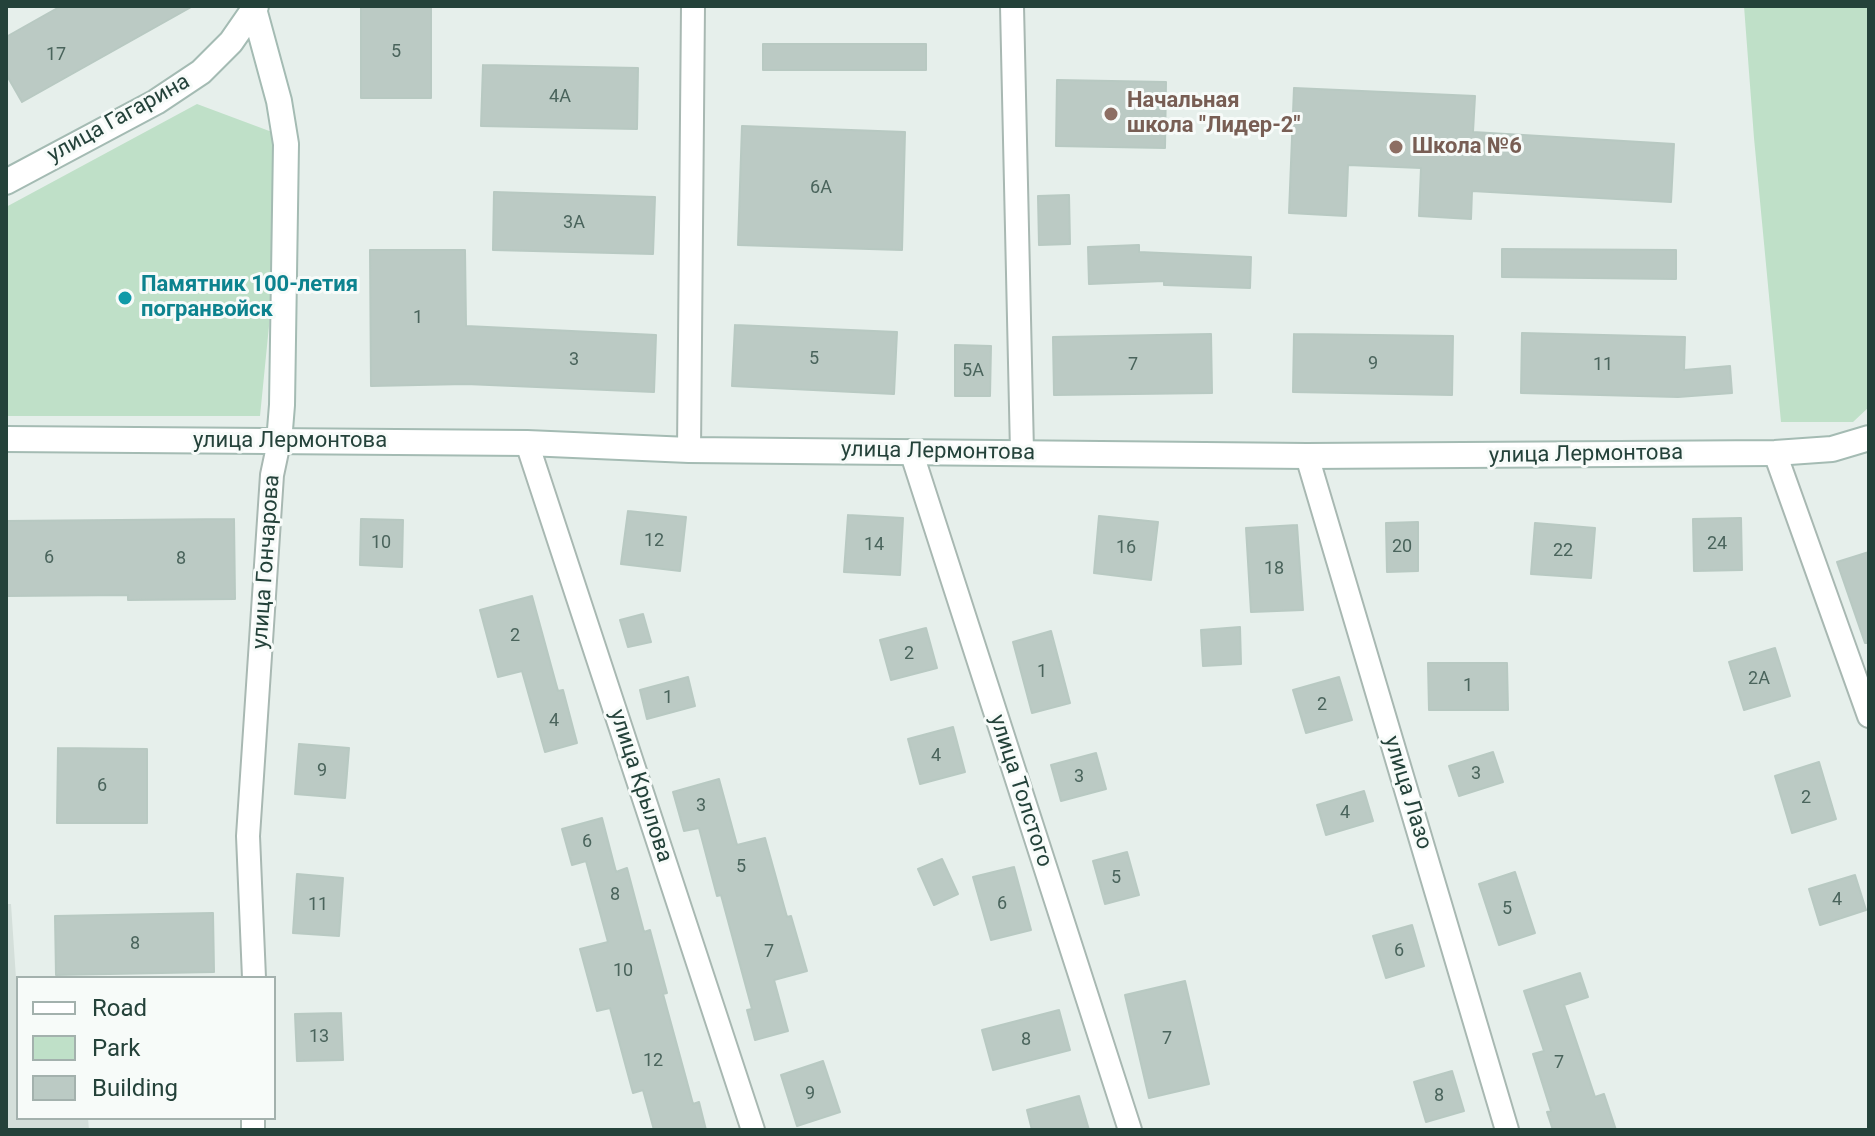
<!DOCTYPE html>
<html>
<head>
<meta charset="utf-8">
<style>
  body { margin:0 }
  #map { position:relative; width:1875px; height:1136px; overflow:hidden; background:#e6efeb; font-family:Roboto,sans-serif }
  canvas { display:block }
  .frame { position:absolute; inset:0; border:8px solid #24423a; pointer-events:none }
  .legend { position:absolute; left:16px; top:976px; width:260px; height:144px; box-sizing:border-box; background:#f7fbf9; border:2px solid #a3b1ad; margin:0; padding:10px 14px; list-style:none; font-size:24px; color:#24423a }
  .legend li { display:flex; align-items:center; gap:16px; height:40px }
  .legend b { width:40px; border:2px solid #a3b1ad }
</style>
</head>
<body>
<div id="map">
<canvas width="1875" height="1136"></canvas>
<div class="frame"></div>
<ul class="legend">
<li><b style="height:10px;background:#fff"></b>Road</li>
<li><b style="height:22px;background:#bfe0c8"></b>Park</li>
<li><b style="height:22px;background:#bbcac4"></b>Building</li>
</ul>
</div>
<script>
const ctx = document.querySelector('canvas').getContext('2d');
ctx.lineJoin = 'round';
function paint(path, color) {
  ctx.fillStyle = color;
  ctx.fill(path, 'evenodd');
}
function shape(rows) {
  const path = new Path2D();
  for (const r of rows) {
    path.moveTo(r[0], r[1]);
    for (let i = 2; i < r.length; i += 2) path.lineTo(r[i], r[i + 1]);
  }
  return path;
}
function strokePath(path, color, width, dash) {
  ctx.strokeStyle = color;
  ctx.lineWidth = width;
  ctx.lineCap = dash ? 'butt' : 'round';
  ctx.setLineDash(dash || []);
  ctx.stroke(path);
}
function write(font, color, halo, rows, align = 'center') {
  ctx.font = font + ' Roboto,sans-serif';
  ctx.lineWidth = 6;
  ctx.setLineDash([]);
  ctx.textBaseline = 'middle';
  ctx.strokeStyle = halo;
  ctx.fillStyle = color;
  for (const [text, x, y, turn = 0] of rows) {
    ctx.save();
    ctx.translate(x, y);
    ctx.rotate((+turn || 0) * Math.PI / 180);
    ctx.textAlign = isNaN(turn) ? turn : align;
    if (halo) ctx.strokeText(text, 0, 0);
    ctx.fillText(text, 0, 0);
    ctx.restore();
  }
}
paint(shape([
  [6,904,11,904,18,1008,18,1118,88,1118,89,1130,6,1130]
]), '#d4dfda');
paint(shape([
  [1744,6,1869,6,1869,407,1853,422,1781,422,1754,138],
  [197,104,272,132,272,296,260,416,6,416,6,207]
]), '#bfe0c8');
const building = shape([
  [61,6,193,6,22,102,6,74,6,37,61,6],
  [361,6,431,6,431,98,361,98,361,6],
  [763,44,926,44,926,70,763,70,763,44],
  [483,65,638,68,637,129,481,126,483,65],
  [1057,80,1166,82,1165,148,1056,146,1057,80],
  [1294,88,1475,96,1473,132,1674,144,1671,202,1472,191,1471,219,1419,216,1421,168,1348,165,1346,216,1289,213,1294,88],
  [742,126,905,132,902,250,738,245,742,126],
  [494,192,655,197,653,254,493,250,494,192],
  [1069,195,1070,244,1039,245,1038,196,1069,195],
  [1139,245,1139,252,1251,257,1250,288,1164,285,1164,281,1089,284,1088,247,1139,245],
  [1502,249,1676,250,1676,279,1502,277,1502,249],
  [370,250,465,250,466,326,656,335,654,392,466,384,371,386,370,250],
  [735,325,897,332,894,394,732,386,735,325],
  [1522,333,1685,337,1684,370,1730,366,1732,393,1678,397,1521,393,1522,333],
  [1211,334,1212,393,1054,395,1053,337,1211,334],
  [1294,334,1453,336,1452,395,1293,392,1294,334],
  [955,345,991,346,990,396,955,396,955,345],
  [628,511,686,517,680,571,621,564,628,511],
  [848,515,903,518,900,575,844,572,848,515],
  [1099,516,1158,522,1151,580,1094,573,1099,516],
  [1741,518,1742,570,1694,571,1693,519,1741,518],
  [234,519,235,599,128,600,128,595,6,596,6,521,234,519],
  [361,519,403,520,402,567,360,565,361,519],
  [1418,522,1418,571,1387,572,1386,523,1418,522],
  [1535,523,1595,528,1591,578,1531,574,1535,523],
  [1297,525,1303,610,1251,612,1246,528,1297,525],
  [1869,552,1869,643,1865,643,1837,562,1869,552],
  [532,596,558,691,563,690,577,743,545,752,522,671,498,677,480,610,532,596],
  [643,614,651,642,628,647,620,620,643,614],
  [1240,627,1241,664,1203,666,1201,630,1240,627],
  [926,628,937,668,891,680,880,640,926,628],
  [1051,631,1070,703,1032,713,1013,642,1051,631],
  [1775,648,1790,696,1744,710,1729,662,1775,648],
  [1428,663,1507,663,1508,710,1429,710,1428,663],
  [688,677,695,706,647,719,640,690,688,677],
  [1339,677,1352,720,1306,733,1293,690,1339,677],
  [953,727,965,772,920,784,908,739,953,727],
  [299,744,349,748,345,798,295,794,299,744],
  [58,748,147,749,147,823,57,823,58,748],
  [1493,752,1503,782,1459,796,1449,766,1493,752],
  [1096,753,1106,789,1061,801,1051,765,1096,753],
  [1819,762,1836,819,1792,833,1775,776,1819,762],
  [719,779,737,845,765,838,787,917,791,916,807,971,774,980,788,1031,755,1040,747,1010,752,1009,721,895,717,896,699,828,684,831,673,792,719,779],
  [1364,791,1373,821,1326,835,1317,805,1364,791],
  [602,818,616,872,627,868,644,932,650,930,667,993,663,994,693,1104,699,1102,706,1130,654,1130,643,1090,633,1093,610,1008,597,1011,580,949,608,942,586,861,572,865,562,829,602,818],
  [1127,852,1139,895,1105,904,1093,861,1127,852],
  [942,859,958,894,934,905,918,869,942,859],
  [1014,867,1031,930,991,940,973,877,1014,867],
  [1515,872,1535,933,1499,945,1479,884,1515,872],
  [297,874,343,878,339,936,293,933,297,874],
  [1855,875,1866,910,1820,925,1809,889,1855,875],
  [213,913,214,972,56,975,55,916,213,913],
  [1412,925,1424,966,1386,978,1373,936,1412,925],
  [1580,973,1588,997,1564,1005,1595,1097,1604,1094,1616,1130,1553,1130,1547,1112,1551,1111,1533,1054,1544,1051,1524,991,1580,973],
  [1185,981,1209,1084,1149,1098,1125,995,1185,981],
  [1059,1010,1070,1050,993,1070,982,1030,1059,1010],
  [341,1013,343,1060,297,1061,295,1014,341,1013],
  [823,1061,840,1112,797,1126,781,1075,823,1061],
  [1452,1071,1464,1111,1426,1122,1414,1082,1452,1071],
  [1079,1096,1089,1130,1032,1130,1027,1110,1079,1096]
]);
paint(building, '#bbcac4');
strokePath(building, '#b8c9c2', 2);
const street = shape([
  [1012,6,1022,452],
  [527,443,753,1130],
  [689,450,693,6],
  [911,451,1130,1130],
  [1775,453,1869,716],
  [1307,456,1507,1130],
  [254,978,248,836,272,475,279,442],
  [253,1130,253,1118]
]);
const secondary = shape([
  [254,9,279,101,286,144,282,405,279,442],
  [6,182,156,102,201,72,231,42,256,6],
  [6,439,527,443,689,450,1307,456,1775,453,1832,449,1869,438]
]);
strokePath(street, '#a8b8b2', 26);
strokePath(secondary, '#a4bbb3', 28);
strokePath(street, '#fff', 22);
strokePath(secondary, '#fff', 24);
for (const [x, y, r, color] of [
  [1111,114,8,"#8d6e63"],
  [1396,147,8,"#8d6e63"],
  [125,298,8,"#0f9aa8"]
]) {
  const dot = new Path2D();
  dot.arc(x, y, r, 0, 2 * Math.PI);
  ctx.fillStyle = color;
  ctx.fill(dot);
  strokePath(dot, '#f7fbf9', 3);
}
write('18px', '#4a645c', null, [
  ["5",396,52],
  ["17",56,55],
  ["4А",560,97],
  ["6А",821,188],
  ["3А",574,223],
  ["1",418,318],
  ["5",814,359],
  ["3",574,360],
  ["9",1373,364],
  ["7",1133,365],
  ["11",1603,365],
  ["5А",973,371],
  ["12",654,541],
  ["10",381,543],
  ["24",1717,544],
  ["14",874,545],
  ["20",1402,547],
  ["16",1126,548],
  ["22",1563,551],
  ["6",49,558],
  ["8",181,559],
  ["18",1274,569],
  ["2",515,636],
  ["2",909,654],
  ["1",1042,672],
  ["2А",1759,679],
  ["1",1468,686],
  ["1",668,698],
  ["2",1322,705],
  ["4",554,721],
  ["4",936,756],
  ["9",322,771],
  ["3",1476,774],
  ["3",1079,777],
  ["6",102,786],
  ["2",1806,798],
  ["3",701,806],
  ["4",1345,813],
  ["6",587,842],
  ["5",741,867],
  ["5",1116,878],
  ["8",615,895],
  ["4",1837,900],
  ["6",1002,904],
  ["11",318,905],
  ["5",1507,909],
  ["8",135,944],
  ["6",1399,951],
  ["7",769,952],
  ["10",623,971],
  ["13",319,1037],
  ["7",1167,1039],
  ["8",1026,1040],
  ["12",653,1061],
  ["7",1559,1063],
  ["9",810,1094],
  ["8",1439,1096]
]);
write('bold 22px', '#785e54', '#f7fbf9', [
  ["Начальная",1127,101],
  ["школа \"Лидер-2\"",1127,126],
  ["Школа №6",1412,147]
], 'left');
write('22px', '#24423a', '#f7fbf9', [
  ["улица Гагарина",119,119,-29],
  ["улица Лермонтова",290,441],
  ["улица Лермонтова",938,452,1],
  ["улица Лермонтова",1586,455,-1],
  ["улица Гончарова",267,562,-86],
  ["улица Крылова",640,786,72],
  ["улица Толстого",1020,791,72],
  ["улица Лазо",1407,793,73]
]);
write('bold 22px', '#0d838f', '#f7fbf9', [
  ["Памятник 100-летия",141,285],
  ["погранвойск",141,310]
], 'left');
</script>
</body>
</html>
